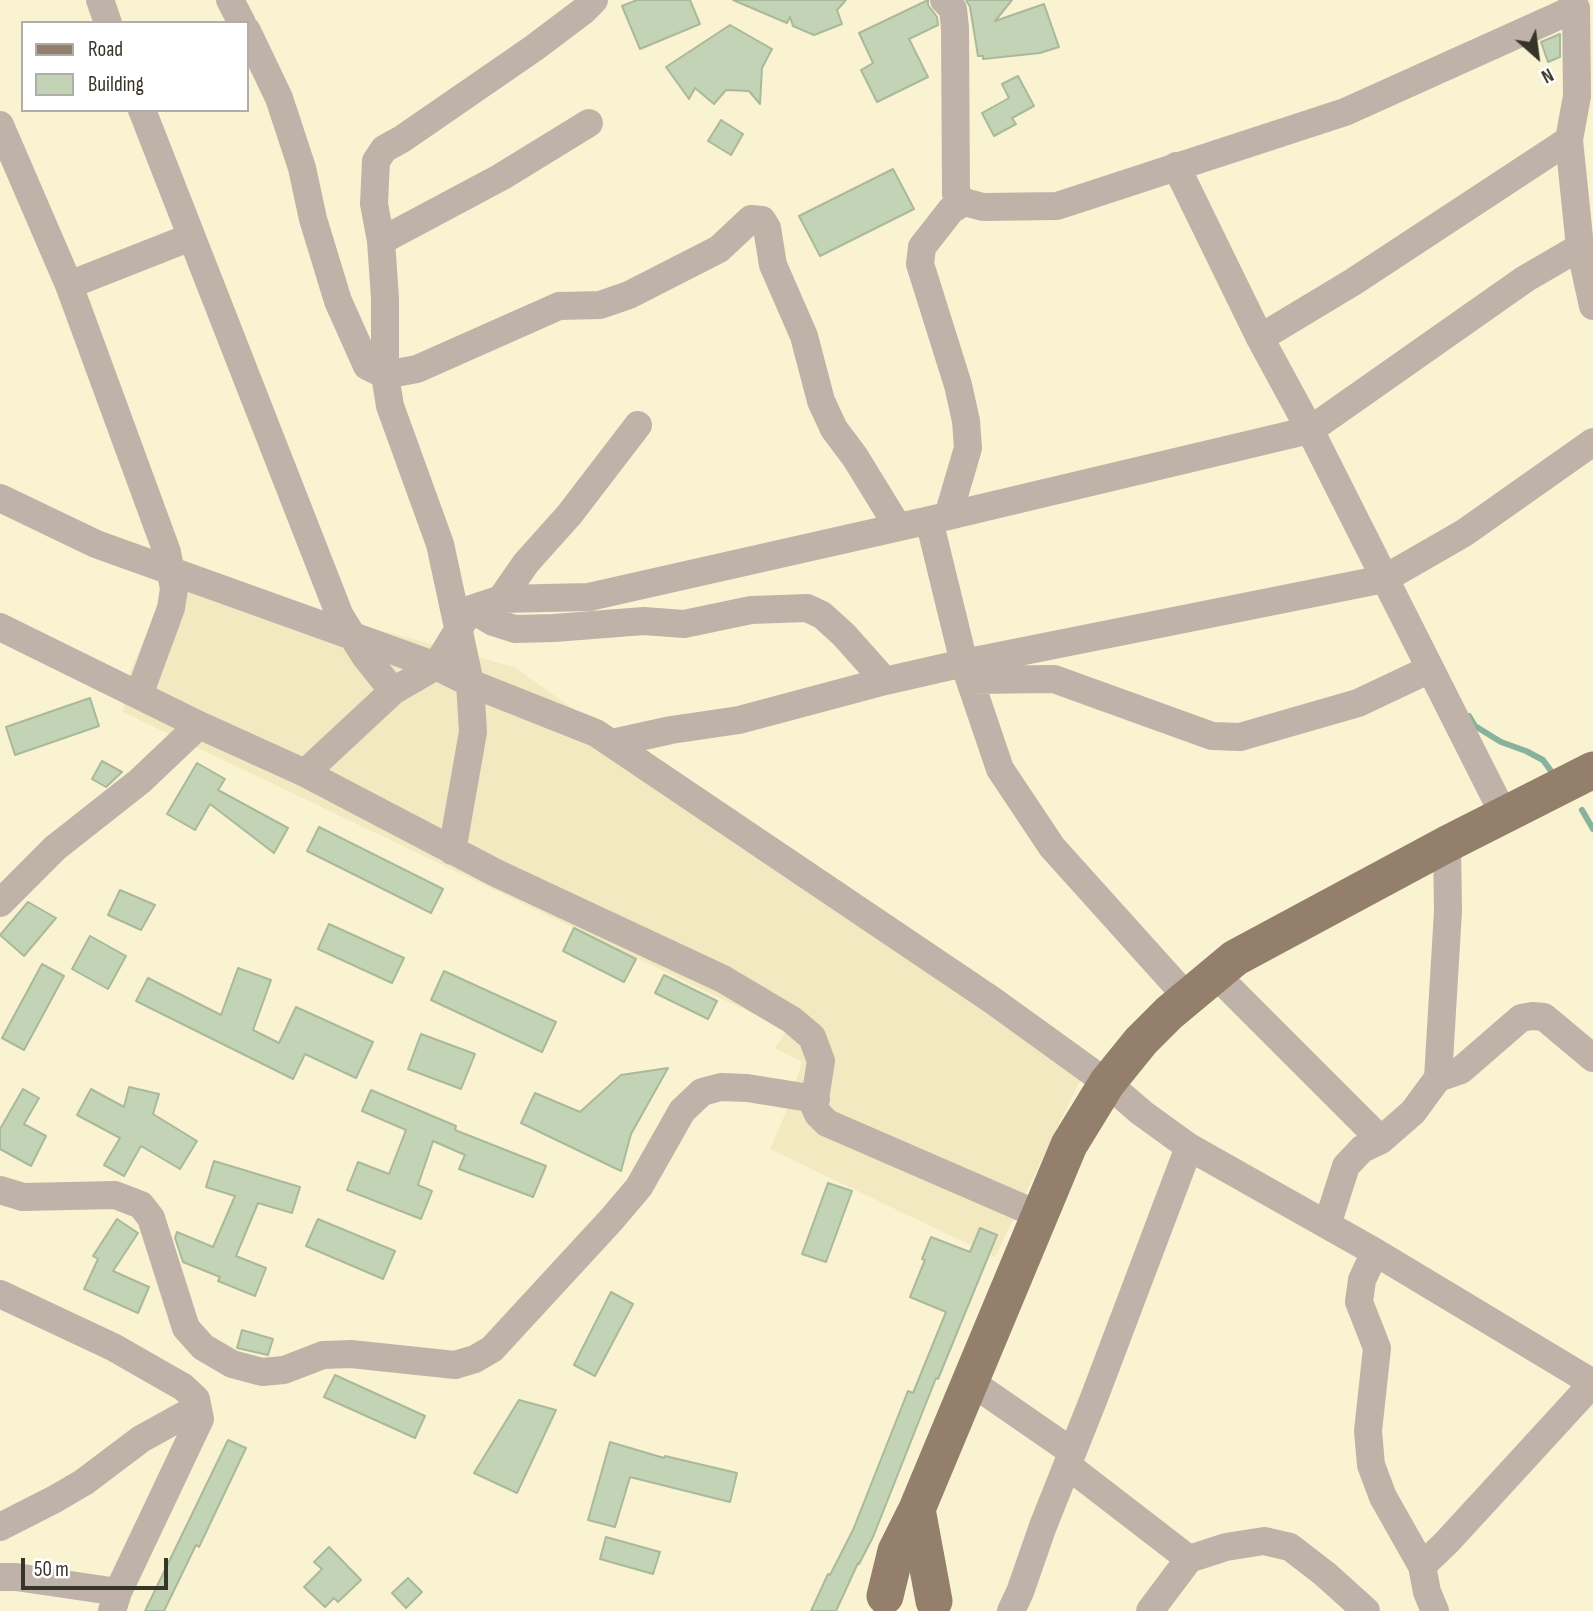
<!DOCTYPE html>
<html>
<head>
<meta charset="utf-8">
<style>
  body { margin:0 }
  #map { position:relative; width:1593px; height:1611px; overflow:hidden; background:#faf3d1; font-family:"Sofia Sans Condensed",sans-serif }
  canvas { display:block }
  .legend { position:absolute; left:21px; top:21px; width:228px; height:91px; box-sizing:border-box; background:#fff; border:2px solid #afaea9; margin:0; padding:9px 12px; list-style:none; font-size:21px; color:#373428 }
  .legend li { display:flex; align-items:center; gap:14px; height:35px }
  .legend b { width:35px; border:2px solid #afaea9 }
  .north { position:absolute; left:1502px; top:21px; width:70px; height:70px; -webkit-text-stroke:5px #fff; paint-order:stroke; rotate:152deg; font-size:19px; font-weight:700; line-height:28px; text-align:center; color:#373428 }
  .north::after { content:''; display:block; margin:auto; width:24px; height:32px; background:#373428; clip-path:polygon(50% 0,100% 100%,50% 72%,0 100%) }
  .scale { position:absolute; left:21px; top:1558px; width:147px; height:32px; box-sizing:border-box; border:4px solid #373428; border-top:0; padding-left:9px; font-size:21px; line-height:24px; white-space:nowrap; color:#373428; -webkit-text-stroke:5px #fff; paint-order:stroke }
</style>
</head>
<body>
<div id="map">
<canvas width="1593" height="1611"></canvas>
<ul class="legend">
<li><b style="height:9px;background:#937f6c"></b>Road</li>
<li><b style="height:19px;background:#c3d3b5"></b>Building</li>
</ul>
<div class="north">N</div>
<div class="scale">50 m</div>
</div>
<script>
const ctx = document.querySelector('canvas').getContext('2d');
ctx.lineJoin = 'round';
function paint(path, color) {
  ctx.fillStyle = color;
  ctx.fill(path, 'evenodd');
}
function shape(rows) {
  const path = new Path2D();
  for (const r of rows) {
    path.moveTo(r[0], r[1]);
    for (let i = 2; i < r.length; i += 2) path.lineTo(r[i], r[i + 1]);
  }
  return path;
}
function strokePath(path, color, width, dash) {
  ctx.strokeStyle = color;
  ctx.lineWidth = width;
  ctx.lineCap = dash ? 'butt' : 'round';
  ctx.setLineDash(dash || []);
  ctx.stroke(path);
}
paint(shape([
  [178,574,514,667,1085,1070,995,1257,770,1149,786,1112,802,1062,775,1048,787,1030,123,712,130,672,170,578]
]), '#f2e9c0');
strokePath(shape([
  [1469,716,1475,726,1501,742,1526,751,1543,760,1551,771,1557,773],
  [1582,810,1593,829]
]), '#88b29d', 6);
const building = shape([
  [637,0,690,0,700,24,640,49,622,6,637,0],
  [733,0,846,0,837,10,842,24,814,35,793,26,790,17,787,23,733,0],
  [928,0,928,5,937,17,938,25,909,39,928,77,877,102,861,70,873,63,859,33,928,0],
  [966,0,1012,0,995,21,1044,4,1059,47,1040,53,983,59,983,56,978,56,970,7,966,0],
  [730,25,772,49,762,68,760,104,749,91,726,90,714,104,695,88,689,99,666,67,730,25],
  [1560,34,1560,57,1548,62,1541,42,1560,34],
  [1018,76,1034,106,1012,118,1016,124,994,136,982,113,1009,98,1002,84,1018,76],
  [721,120,743,134,731,155,708,141,721,120],
  [893,169,914,209,820,256,799,216,893,169],
  [90,698,99,726,15,755,6,727,90,698],
  [102,761,122,772,106,787,92,779,102,761],
  [197,763,225,779,218,790,288,828,274,853,210,804,195,830,167,814,197,763],
  [319,827,443,889,431,913,307,851,319,827],
  [120,890,155,905,141,930,108,915,120,890],
  [28,902,56,918,24,956,0,935,28,902],
  [329,924,404,958,392,983,318,949,329,924],
  [574,928,636,959,624,982,563,951,574,928],
  [90,936,126,956,108,989,72,969,90,936],
  [42,964,64,976,24,1050,2,1038,42,964],
  [238,968,271,980,253,1030,279,1043,296,1007,373,1042,356,1078,305,1054,293,1079,136,1001,148,978,221,1015,238,968],
  [444,971,556,1022,542,1052,431,1000,444,971],
  [664,975,717,1001,708,1019,655,993,664,975],
  [421,1034,475,1054,461,1089,408,1069,421,1034],
  [668,1068,631,1134,621,1171,521,1123,535,1093,580,1112,621,1075,668,1068],
  [129,1087,159,1094,153,1114,197,1141,180,1169,141,1146,124,1176,104,1165,120,1138,77,1115,91,1089,124,1107,129,1087],
  [23,1089,39,1098,24,1124,46,1136,31,1166,0,1149,0,1129,23,1089],
  [371,1090,456,1126,455,1130,546,1166,533,1197,459,1169,465,1155,433,1141,418,1185,432,1191,421,1219,347,1190,358,1162,389,1174,406,1130,362,1111,371,1090],
  [214,1161,300,1187,292,1213,258,1203,236,1256,266,1268,255,1296,218,1281,220,1277,183,1262,175,1238,177,1232,213,1247,235,1196,206,1187,214,1161],
  [828,1183,852,1191,826,1262,802,1254,828,1183],
  [117,1219,138,1233,113,1271,149,1287,138,1313,84,1289,98,1259,93,1256,117,1219],
  [318,1219,395,1251,383,1279,306,1246,318,1219],
  [980,1228,997,1235,938,1379,936,1378,873,1537,859,1564,858,1563,836,1611,811,1611,828,1574,830,1575,853,1530,908,1391,913,1393,946,1312,910,1297,925,1260,922,1259,931,1237,970,1252,980,1228],
  [611,1292,633,1304,595,1376,574,1365,611,1292],
  [242,1330,273,1339,268,1355,237,1348,242,1330],
  [335,1375,425,1416,415,1438,324,1397,335,1375],
  [519,1400,556,1410,517,1493,474,1473,519,1400],
  [228,1440,246,1448,199,1547,196,1545,164,1611,145,1611,228,1440],
  [610,1442,664,1458,665,1456,737,1473,730,1502,630,1477,615,1527,588,1520,610,1442],
  [606,1537,660,1552,653,1574,600,1559,606,1537],
  [329,1547,361,1580,338,1602,334,1598,325,1607,304,1587,322,1569,314,1562,329,1547],
  [408,1578,422,1592,406,1608,392,1593,408,1578]
]);
paint(building, '#c3d3b5');
strokePath(building, '#aab99c', 2);
strokePath(shape([
  [100,0,108,23],
  [230,0,242,23],
  [944,0,953,9,955,28,956,194,964,202,983,207,1057,206,1345,112,1576,8],
  [1572,0,1576,8,1577,96,1569,140,1580,247,1593,306],
  [247,31,279,98,302,168,313,219,338,301,367,366,385,375,417,369,559,306,600,305,629,295,719,249,751,219,762,220,767,228,773,265,804,336,821,401,834,429,855,457,898,527],
  [142,110,340,616,365,656,393,691],
  [0,125,69,285,167,552,174,589,171,608,139,695],
  [1176,166,1260,338,1310,430,1504,815],
  [381,241,501,177,589,123],
  [69,285,191,237],
  [1260,338,1353,282,1569,140],
  [0,498,96,544,436,666,470,683,596,733,992,1000,1107,1083,1142,1113,1189,1147,1375,1252,1593,1383],
  [948,516,968,448,966,421,958,385,920,264,922,247,951,210,964,202],
  [929,520,964,663,1000,769,1052,847,1187,997],
  [501,599,526,563,569,515,638,425],
  [471,609,493,622,515,629,554,628,644,621,684,624,751,610,807,608,822,615,844,635,885,681],
  [0,627,199,725,305,773,496,873,723,979,792,1020,812,1037,821,1061,814,1105,818,1114,827,1123,1039,1215],
  [970,680,1054,679,1212,736,1240,737,1358,703,1430,669],
  [612,743,671,730,739,720,885,681,964,663,1384,579,1464,533,1593,442],
  [305,773,393,691,436,666,471,609,501,599,589,597,948,516,1310,430,1525,279,1580,247],
  [452,851,473,732,470,683,440,544,390,406,385,375,385,298,381,241,374,204,376,161,384,149,402,139,534,48,583,11,594,0],
  [0,903,55,848,140,781,199,725],
  [1215,974,1381,1140],
  [1438,1078,1461,1070,1521,1018,1532,1016,1544,1017,1593,1058],
  [0,1190,23,1197,115,1195,141,1205,151,1218,186,1328,203,1347,232,1364,262,1372,284,1370,323,1355,351,1354,455,1365,475,1359,492,1349,611,1220,639,1187,682,1111,702,1092,721,1087,747,1088,816,1099],
  [1327,1225,1346,1166,1362,1149,1381,1140,1413,1112,1438,1078,1448,911,1447,844],
  [1375,1252,1362,1280,1359,1302,1377,1348,1368,1431,1371,1465,1383,1497,1422,1566,1427,1592,1435,1611],
  [0,1294,113,1347,183,1387,196,1399,200,1419,118,1592,112,1611],
  [971,1382,1071,1451],
  [1067,1465,1189,1559],
  [0,1527,55,1499,84,1482,141,1439,197,1408],
  [1422,1566,1447,1542,1593,1383],
  [0,1577,16,1577,118,1592],
  [1011,1611,1020,1592,1043,1526,1094,1398,1189,1147],
  [1150,1611,1189,1559,1226,1547,1264,1541,1290,1547,1325,1574,1366,1611]
]), '#bfb3a9', 28);
strokePath(shape([
  [917,1509,934,1601],
  [885,1596,896,1551,917,1509,1069,1145,1107,1083,1141,1041,1169,1013,1235,958,1447,844,1593,770]
]), '#937f6c', 37);
</script>
</body>
</html>
